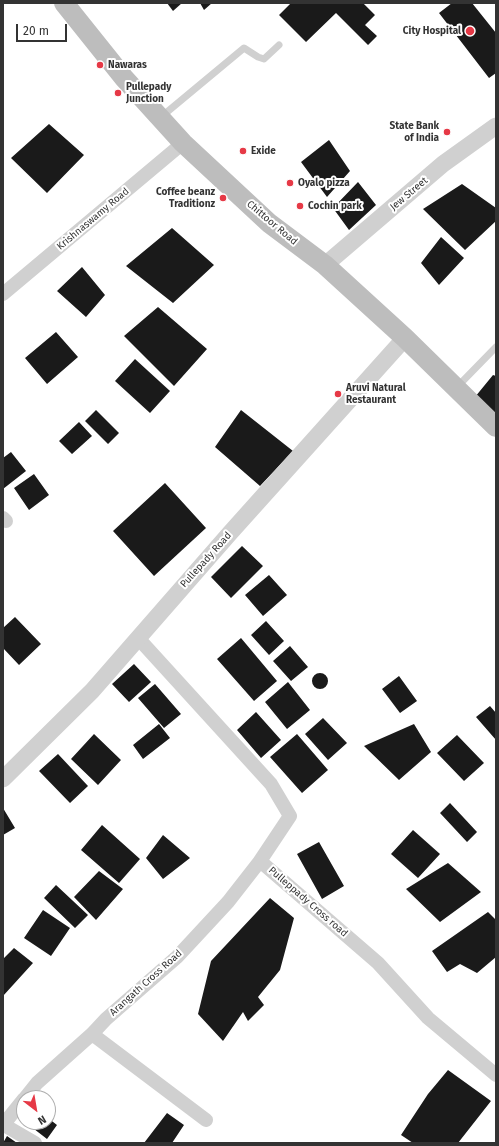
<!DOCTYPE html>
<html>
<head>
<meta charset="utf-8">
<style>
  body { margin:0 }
  #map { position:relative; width:499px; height:1146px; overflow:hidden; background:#fff; font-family:"Fira Sans",sans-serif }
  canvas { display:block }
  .frame { position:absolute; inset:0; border:4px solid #333; pointer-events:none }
  .north { position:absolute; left:16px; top:1090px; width:40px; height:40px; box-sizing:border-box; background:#fff; border:1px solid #adadad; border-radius:50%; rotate:149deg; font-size:11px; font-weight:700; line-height:16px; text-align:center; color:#333 }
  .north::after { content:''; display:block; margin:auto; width:14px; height:18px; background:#e63946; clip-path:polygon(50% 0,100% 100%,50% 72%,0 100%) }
  .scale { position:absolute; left:16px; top:24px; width:51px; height:18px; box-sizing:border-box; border:2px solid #333; border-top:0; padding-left:5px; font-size:12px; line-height:14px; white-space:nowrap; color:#333; -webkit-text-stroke:3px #fff; paint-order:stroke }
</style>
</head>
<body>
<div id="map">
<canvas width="499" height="1146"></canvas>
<div class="frame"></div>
<div class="north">N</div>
<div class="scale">20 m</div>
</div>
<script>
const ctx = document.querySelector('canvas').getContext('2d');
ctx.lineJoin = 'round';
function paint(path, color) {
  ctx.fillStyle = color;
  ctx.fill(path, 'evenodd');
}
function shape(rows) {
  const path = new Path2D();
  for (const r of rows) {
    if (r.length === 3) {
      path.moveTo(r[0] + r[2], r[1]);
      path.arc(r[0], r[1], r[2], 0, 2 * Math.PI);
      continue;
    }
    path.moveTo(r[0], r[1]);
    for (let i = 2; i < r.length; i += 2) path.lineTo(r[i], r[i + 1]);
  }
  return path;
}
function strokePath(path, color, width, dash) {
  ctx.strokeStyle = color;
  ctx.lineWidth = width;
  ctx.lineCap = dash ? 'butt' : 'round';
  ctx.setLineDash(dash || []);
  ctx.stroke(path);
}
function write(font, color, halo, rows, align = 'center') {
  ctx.font = font + ' "Fira Sans",sans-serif';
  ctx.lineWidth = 4;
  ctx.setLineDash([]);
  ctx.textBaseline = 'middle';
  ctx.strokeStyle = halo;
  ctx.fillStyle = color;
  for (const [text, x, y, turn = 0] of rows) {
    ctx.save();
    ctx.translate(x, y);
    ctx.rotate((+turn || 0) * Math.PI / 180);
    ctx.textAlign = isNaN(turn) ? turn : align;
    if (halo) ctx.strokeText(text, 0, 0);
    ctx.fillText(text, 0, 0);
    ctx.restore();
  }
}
paint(shape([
  [167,3,182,3,173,11],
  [200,3,212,3,204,10],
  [291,3,363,3,375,15,365,25,377,36,368,45,336,13,306,42,279,15],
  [452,3,472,3,496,33,496,73,489,78,439,13],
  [49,124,84,155,47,193,11,158],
  [329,140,350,171,327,197,301,162],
  [358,182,376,205,349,230,333,208],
  [462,184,496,208,496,221,465,250,423,209],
  [172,228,214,265,173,303,126,266],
  [441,237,464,258,439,285,421,263],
  [82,267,105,295,86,317,57,291],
  [158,307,207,349,174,386,124,336],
  [56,332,78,357,47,384,25,358],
  [135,359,170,391,150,413,115,381],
  [493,375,496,376,496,415,475,397],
  [96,410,119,433,108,444,85,421],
  [241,410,293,451,260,486,215,447],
  [79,422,92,436,72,454,59,441],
  [11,452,26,471,3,489,3,458],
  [34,474,49,495,29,510,14,488],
  [165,483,206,528,154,576,113,531],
  [242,546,263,566,231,598,211,577],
  [269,575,287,595,263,616,245,595],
  [15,617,41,644,19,665,3,648,3,628],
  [266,621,284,641,269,655,251,635],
  [241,638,277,681,254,701,217,659],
  [290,646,308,667,291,681,273,661],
  [134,664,151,682,129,702,112,684],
  [320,681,8],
  [399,676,417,701,400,713,382,689],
  [288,682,310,710,287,729,265,702],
  [155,684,181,714,164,728,138,698],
  [490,706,496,713,496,740,476,717],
  [256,712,281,740,261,758,237,730],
  [323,718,347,743,328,760,305,734],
  [159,724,170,738,143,759,133,745],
  [414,724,431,752,399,780,364,746],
  [94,734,121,760,98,785,71,759],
  [297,734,328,770,302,793,270,757],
  [457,735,484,763,464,781,437,753],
  [58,754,88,786,70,803,39,771],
  [450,803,477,832,467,842,440,813],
  [3,808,15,828,3,835],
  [102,825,140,859,119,883,81,850],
  [413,830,440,854,418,878,391,854],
  [163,835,190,858,163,879,146,858],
  [319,842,344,886,322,899,297,854],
  [448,863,481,892,440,922,406,889],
  [99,871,123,889,96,920,74,897],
  [56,885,88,915,75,928,44,898],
  [270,898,294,918,280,970,258,997,264,1005,248,1021,243,1012,223,1041,198,1014,211,961],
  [43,910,70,928,51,956,24,938],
  [488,912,496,920,496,957,477,973,460,964,447,972,432,951],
  [14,948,33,963,3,996,3,959],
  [448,1070,491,1101,458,1143,413,1143,401,1135,428,1094],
  [24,1108,24,1121,18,1116],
  [167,1113,184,1125,172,1143,144,1143],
  [48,1118,57,1125,47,1139,25,1122,48,1122],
  [7,1136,17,1143,3,1143]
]), '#1a1a1a');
strokePath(shape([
  [161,117,244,48,258,57,264,59,279,45],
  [457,387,496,347]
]), '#d0d0d0', 7);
strokePath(shape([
  [3,294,183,143],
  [3,518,6,521],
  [138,638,271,784,290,816,260,861,378,963,428,1018,496,1075],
  [92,1034,206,1120],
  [25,1098,37,1083,92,1034,106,1019,177,957,228,902,260,861],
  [3,1125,24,1099],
  [4,1125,35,1143]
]), '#d0d0d0', 14);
strokePath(shape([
  [325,265,443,164,496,126],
  [3,779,92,691,230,533,405,338]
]), '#d0d0d0', 17);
strokePath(shape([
  [64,3,124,78,183,143,269,223,325,265,405,338,496,427]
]), '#bdbdbd', 20);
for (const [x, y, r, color] of [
  [470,31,5,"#e63946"],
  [100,65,4,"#e63946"],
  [118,93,4,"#e63946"],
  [447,132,4,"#e63946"],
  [243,151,4,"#e63946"],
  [290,183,4,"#e63946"],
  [223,198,4,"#e63946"],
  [300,206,4,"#e63946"],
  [338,394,4,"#e63946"]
]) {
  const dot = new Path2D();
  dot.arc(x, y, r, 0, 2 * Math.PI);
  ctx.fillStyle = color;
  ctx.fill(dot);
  strokePath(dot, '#fff', 1.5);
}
write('bold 10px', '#333', '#fff', [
  ["City Hospital",461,31,"right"],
  ["Nawaras",108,65],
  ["Pullepady",126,87],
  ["Junction",126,99],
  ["State Bank",439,126,"right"],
  ["of India",439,138,"right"],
  ["Exide",251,151],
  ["Oyalo pizza",298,183],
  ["Coffee beanz",215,192,"right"],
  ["Traditionz",215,204,"right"],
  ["Cochin park",308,206],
  ["Aruvi Natural",346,388],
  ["Restaurant",346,400]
], 'left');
write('10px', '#333', '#fff', [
  ["Jew Street",409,194,-40],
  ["Krishnaswamy Road",93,219,-40],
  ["Chittoor Road",272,223,40],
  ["Pullepady Road",206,560,-48],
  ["Pulleppady Cross road",308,902,41],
  ["Arangath Cross Road",146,983,-42]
]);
</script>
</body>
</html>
